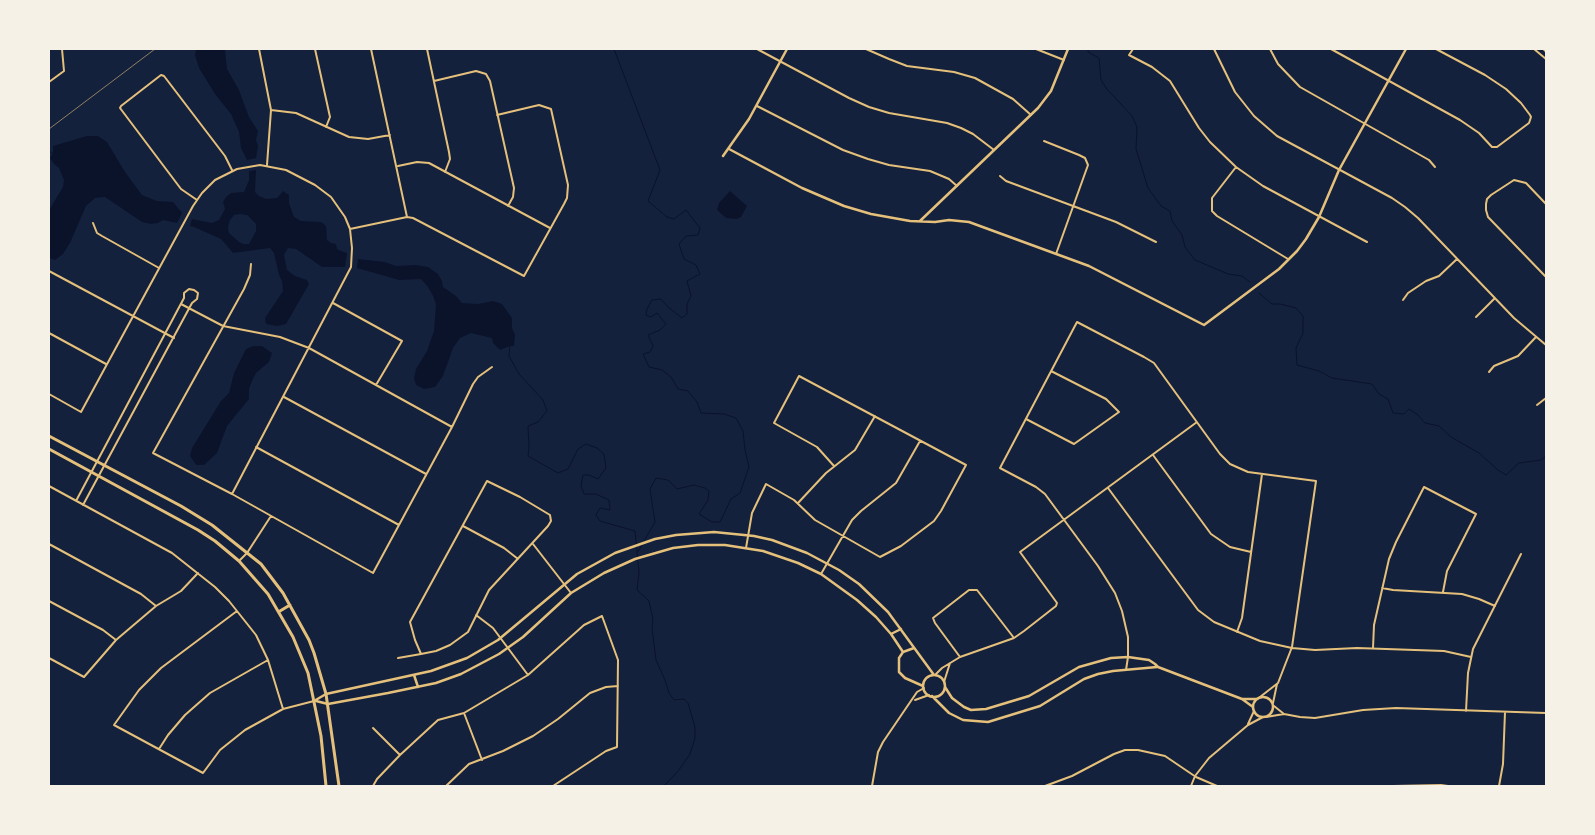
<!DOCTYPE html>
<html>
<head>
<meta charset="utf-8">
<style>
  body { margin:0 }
  #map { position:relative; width:1595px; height:835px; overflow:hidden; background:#14213d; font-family:"Fira Sans",sans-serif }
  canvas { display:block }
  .frame { position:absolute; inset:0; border:50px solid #f6f1e7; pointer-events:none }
</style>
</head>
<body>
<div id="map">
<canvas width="1595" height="835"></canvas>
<div class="frame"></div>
</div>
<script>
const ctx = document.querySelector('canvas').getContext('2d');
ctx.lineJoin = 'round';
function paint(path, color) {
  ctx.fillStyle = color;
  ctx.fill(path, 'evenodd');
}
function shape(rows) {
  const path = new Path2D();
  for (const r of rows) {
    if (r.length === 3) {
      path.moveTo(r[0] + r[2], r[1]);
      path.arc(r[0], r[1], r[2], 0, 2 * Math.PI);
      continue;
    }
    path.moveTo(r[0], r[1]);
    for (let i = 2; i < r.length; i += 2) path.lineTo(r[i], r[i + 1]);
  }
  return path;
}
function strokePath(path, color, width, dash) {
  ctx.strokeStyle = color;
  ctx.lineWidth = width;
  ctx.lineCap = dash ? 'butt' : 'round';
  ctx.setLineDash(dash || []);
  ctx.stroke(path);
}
paint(shape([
  [196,49,225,49,227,69,239,90,249,117,258,131,256,140,258,146,256,158,247,160,241,148,239,132,231,114,215,94,199,68,195,55],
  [87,136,98,136,107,142,125,172,142,195,157,201,173,202,182,213,177,223,163,220,158,223,151,224,142,222,105,197,95,198,86,206,70,243,63,254,55,260,49,258,49,210,63,187,64,180,59,168,54,164,50,158,53,153,53,146],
  [256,170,255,192,259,196,266,199,277,198,283,191,289,195,289,203,294,217,301,221,321,222,326,226,327,240,331,243,336,244,337,249,341,251,347,253,345,267,322,267,296,249,288,248,284,255,287,270,295,276,307,280,309,284,286,324,277,326,266,324,265,318,283,291,282,281,279,275,274,253,270,248,233,253,221,239,194,227,190,226,192,219,212,223,219,220,225,209,223,202,226,197,231,193,244,192,249,180,249,171],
  [240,214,247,215,256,224,256,231,249,244,244,244,239,242,229,233,228,227,230,220,234,215],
  [730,191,747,206,741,217,737,219,726,218,717,210,719,203],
  [358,259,385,262,396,266,416,265,428,267,438,274,442,281,443,287,456,296,462,303,478,304,493,301,502,304,512,318,512,328,515,335,514,346,510,346,500,350,493,343,492,338,471,333,460,338,453,348,443,376,435,387,424,389,416,385,414,378,416,369,427,351,434,331,436,304,433,296,428,287,421,279,399,280,357,268],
  [253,346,262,346,272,353,269,362,256,373,252,381,249,389,249,399,227,426,217,453,204,465,196,465,190,456,192,448,221,401,229,393,234,373,246,349]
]), '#0b132b');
strokePath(shape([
  [614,49,660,170,648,201,667,217,674,219,686,210,700,228,698,235,686,236,679,244,684,259,696,265,700,274,687,281,691,296,687,304,687,314,682,318,668,307,661,299,652,300,647,309,646,315,651,317,657,313,666,324,660,330,648,335,653,346,650,352,643,354,649,367,662,370,671,377,678,389,688,391,697,402,701,413,724,414,736,418,743,431,745,450,749,467,740,493,731,499,720,522,712,522,699,514,708,500,709,491,705,488,694,485,677,489,668,480,656,478,650,489,655,522,644,541],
  [1088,49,1088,52,1099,58,1101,80,1106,88,1132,116,1137,127,1136,149,1148,188,1161,206,1170,211,1172,221,1182,235,1185,247,1195,260,1228,274,1242,276,1250,282],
  [49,151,54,154],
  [1259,293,1272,304,1280,304,1296,308,1303,316,1303,333,1296,348,1297,365,1319,371,1332,378,1372,384,1379,394,1388,399,1393,413,1404,414,1409,409,1418,415,1425,423,1439,426,1451,437,1479,453,1498,470,1506,475,1519,463,1541,460,1546,456],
  [510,346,509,356,519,374,543,400,547,411,538,422,528,426,529,448,528,456,558,473,568,469,578,449,586,444,597,448,604,454,606,468,598,479,589,475,583,475,581,486,584,494,596,494,609,500,610,510,600,508,596,515,600,521,635,531,637,552],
  [642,545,637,553,639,572,637,590,649,601,653,619,652,629,656,660,665,680,669,693,674,700,684,699,688,703,695,727,695,738,690,754,679,770,664,786]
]), '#0b132b', 1);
strokePath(shape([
  [259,49,271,110,267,165],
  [315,49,330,117,326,127],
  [371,49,407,217],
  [427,49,449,152,450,159,445,172],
  [757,49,849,98,869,107,889,113,947,123,961,128,973,134,994,150],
  [866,49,889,59,907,66,954,72,975,78,1013,99,1031,115],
  [1036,49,1064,60],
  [1133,49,1129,55,1152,67,1170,81,1199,128,1210,142,1236,167,1263,186,1367,242],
  [1214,49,1235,92,1254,116,1277,136,1392,198,1405,207,1418,218,1514,318,1546,345],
  [1270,49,1278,64,1300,87,1429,160,1435,167],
  [1331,49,1460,120,1479,133,1492,147,1497,147,1529,123,1531,117,1530,115,1521,103,1506,89,1485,75,1436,49],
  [1534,49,1546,59],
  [434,81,476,71,486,74,490,81,514,188,513,197,508,206],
  [49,82,64,71,62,49],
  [757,106,843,150,868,159,889,165,930,171,949,179,957,186],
  [271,110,296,113,349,137,368,139,390,135],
  [1044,141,1079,155,1085,158,1088,165,1056,254],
  [398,166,417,162,429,163,550,228],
  [1236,167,1212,198,1212,211,1217,216,1288,259],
  [1000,176,1006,181,1116,222,1156,242],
  [197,200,181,189,120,108,121,106,161,75,164,76,225,156,232,170],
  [1546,204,1526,183,1514,180,1491,195,1487,199,1486,204,1486,210,1488,217,1546,277],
  [93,223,97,233,102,236,159,268],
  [350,229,407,217,413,218,524,276,564,204,567,198,568,185,551,109,539,105,497,115],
  [251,264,250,275,244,289,153,453,232,494,373,573,452,427,473,384,478,377,492,367],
  [49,271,174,338],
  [1403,300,1408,293,1426,281,1439,276,1457,259],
  [333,303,402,341,376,385],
  [181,304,223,326,280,337,309,348,452,427],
  [1476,317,1495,298],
  [49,333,106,364],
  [1489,372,1494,366,1518,356,1536,337],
  [49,394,81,412,193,206,202,193,215,180,237,169,260,165,286,170,315,185,331,197,345,217,350,229,352,248,351,267,232,494],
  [284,397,426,474],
  [1537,405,1546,398],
  [1026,419,1074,444,1119,412,1106,399,1051,371],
  [256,447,399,525],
  [1153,455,1211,534,1230,547,1251,552],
  [49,486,172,553,215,587,229,601,256,635,268,660,283,709],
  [1108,488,1198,610,1214,622,1260,641,1292,648,1315,650,1357,648,1444,651,1471,657],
  [76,501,184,298,184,293,189,289,194,290,198,293,197,299,192,303,83,505],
  [798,503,826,473,855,450,875,416],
  [463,526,504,548,518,559],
  [49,544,141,594,156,606],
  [533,544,571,593],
  [746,548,752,513,766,484,794,500,815,520,880,557,901,546,934,521,941,511,966,465,799,376,774,423,817,447,834,466],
  [239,561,247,553,271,516],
  [821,574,852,520,861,511,896,483,920,441],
  [1382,588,1393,590,1462,594,1479,599,1495,606],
  [49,601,103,630,116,640],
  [237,611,161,668,139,690,114,725,203,773,220,750,245,730,283,709,314,701],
  [476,615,493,628,528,675],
  [1237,632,1242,618,1262,474],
  [1373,648,1374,625,1389,559,1396,542,1424,487,1476,514,1447,571,1443,592],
  [960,657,935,623,933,618,969,590,977,590,1014,638],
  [49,658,84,677,116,640,156,606,181,591,198,573],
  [398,658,421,654,436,651,450,645,468,632,489,590,548,526,551,521,550,515,520,497,487,481,410,622,415,640,421,654],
  [1126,670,1128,657,1128,637,1122,611,1115,593,1098,566,1045,494,1036,487,1000,468,1077,322,1144,357,1154,363,1220,454,1230,464,1248,472,1316,481,1292,647,1278,683,1260,697],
  [935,675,942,668,960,657,1014,638,1024,631,1056,606,1057,603,1020,552,1197,422],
  [944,682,950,663],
  [915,700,929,695],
  [1273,703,1277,684],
  [1274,706,1284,714],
  [1466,711,1468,673,1473,649,1521,554],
  [464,713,482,760],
  [1266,717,1284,714,1300,717,1315,718,1363,710,1396,708,1546,713],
  [1248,724,1254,711],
  [373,728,400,755],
  [159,749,168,735,185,715,210,693,268,660],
  [373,786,377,779,400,755,438,720,464,713,528,675,584,625,602,616,618,660,617,747,606,751,553,786],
  [446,786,469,764,503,751,533,736,558,719,590,693,606,687,618,686],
  [872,786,878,752,883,742,917,692,924,688],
  [1045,786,1072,776,1114,754,1125,750,1138,750,1165,756,1196,777,1217,786],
  [1191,786,1195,776,1209,758,1248,725,1263,717],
  [1393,786,1441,785,1448,786],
  [1499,786,1503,764,1505,712]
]), '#e5c07b', 2);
strokePath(shape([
  [729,149,802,188,844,206,871,214,910,221,935,222,949,220,969,222,1089,266,1204,325,1279,269,1297,251,1306,239,1319,217,1339,170,1406,49],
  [723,156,749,119,787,49],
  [920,221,1038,108,1051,91,1068,49],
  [891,634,901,629],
  [914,648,903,652,899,658,899,672,905,678,923,686],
  [414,675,418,687],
  [934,686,11],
  [945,687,952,698,964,707,971,710,986,709,1029,696,1079,667,1111,658,1128,657,1149,660,1155,664,1158,667,1242,699,1253,707],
  [932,696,949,713,963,720,988,722,1040,706,1084,679,1098,674,1113,671,1157,667],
  [1263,707,10],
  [1243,699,1256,699],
  [314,701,326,694,431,671,467,658,498,640,577,574,615,553,655,539,676,535,714,532,754,536,772,540,807,553,839,570,859,584,888,612,934,675],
  [316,701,328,704,388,693,436,683,461,674,499,654,523,637,571,593,604,573,635,559,673,548,698,545,725,545,763,551,798,563,821,574,857,600,876,617,891,634,903,652]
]), '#e5c07b', 2.5);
strokePath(shape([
  [1544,49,1546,51],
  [49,436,181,506,212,525,261,564,283,593,309,640,314,653,326,694,339,786],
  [49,449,198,530,215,541,239,561,268,594,293,637,308,673,321,736,326,786],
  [280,611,290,605]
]), '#e5c07b', 3);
strokePath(shape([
  [49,129,155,49]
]), '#918062', 1);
</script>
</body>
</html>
